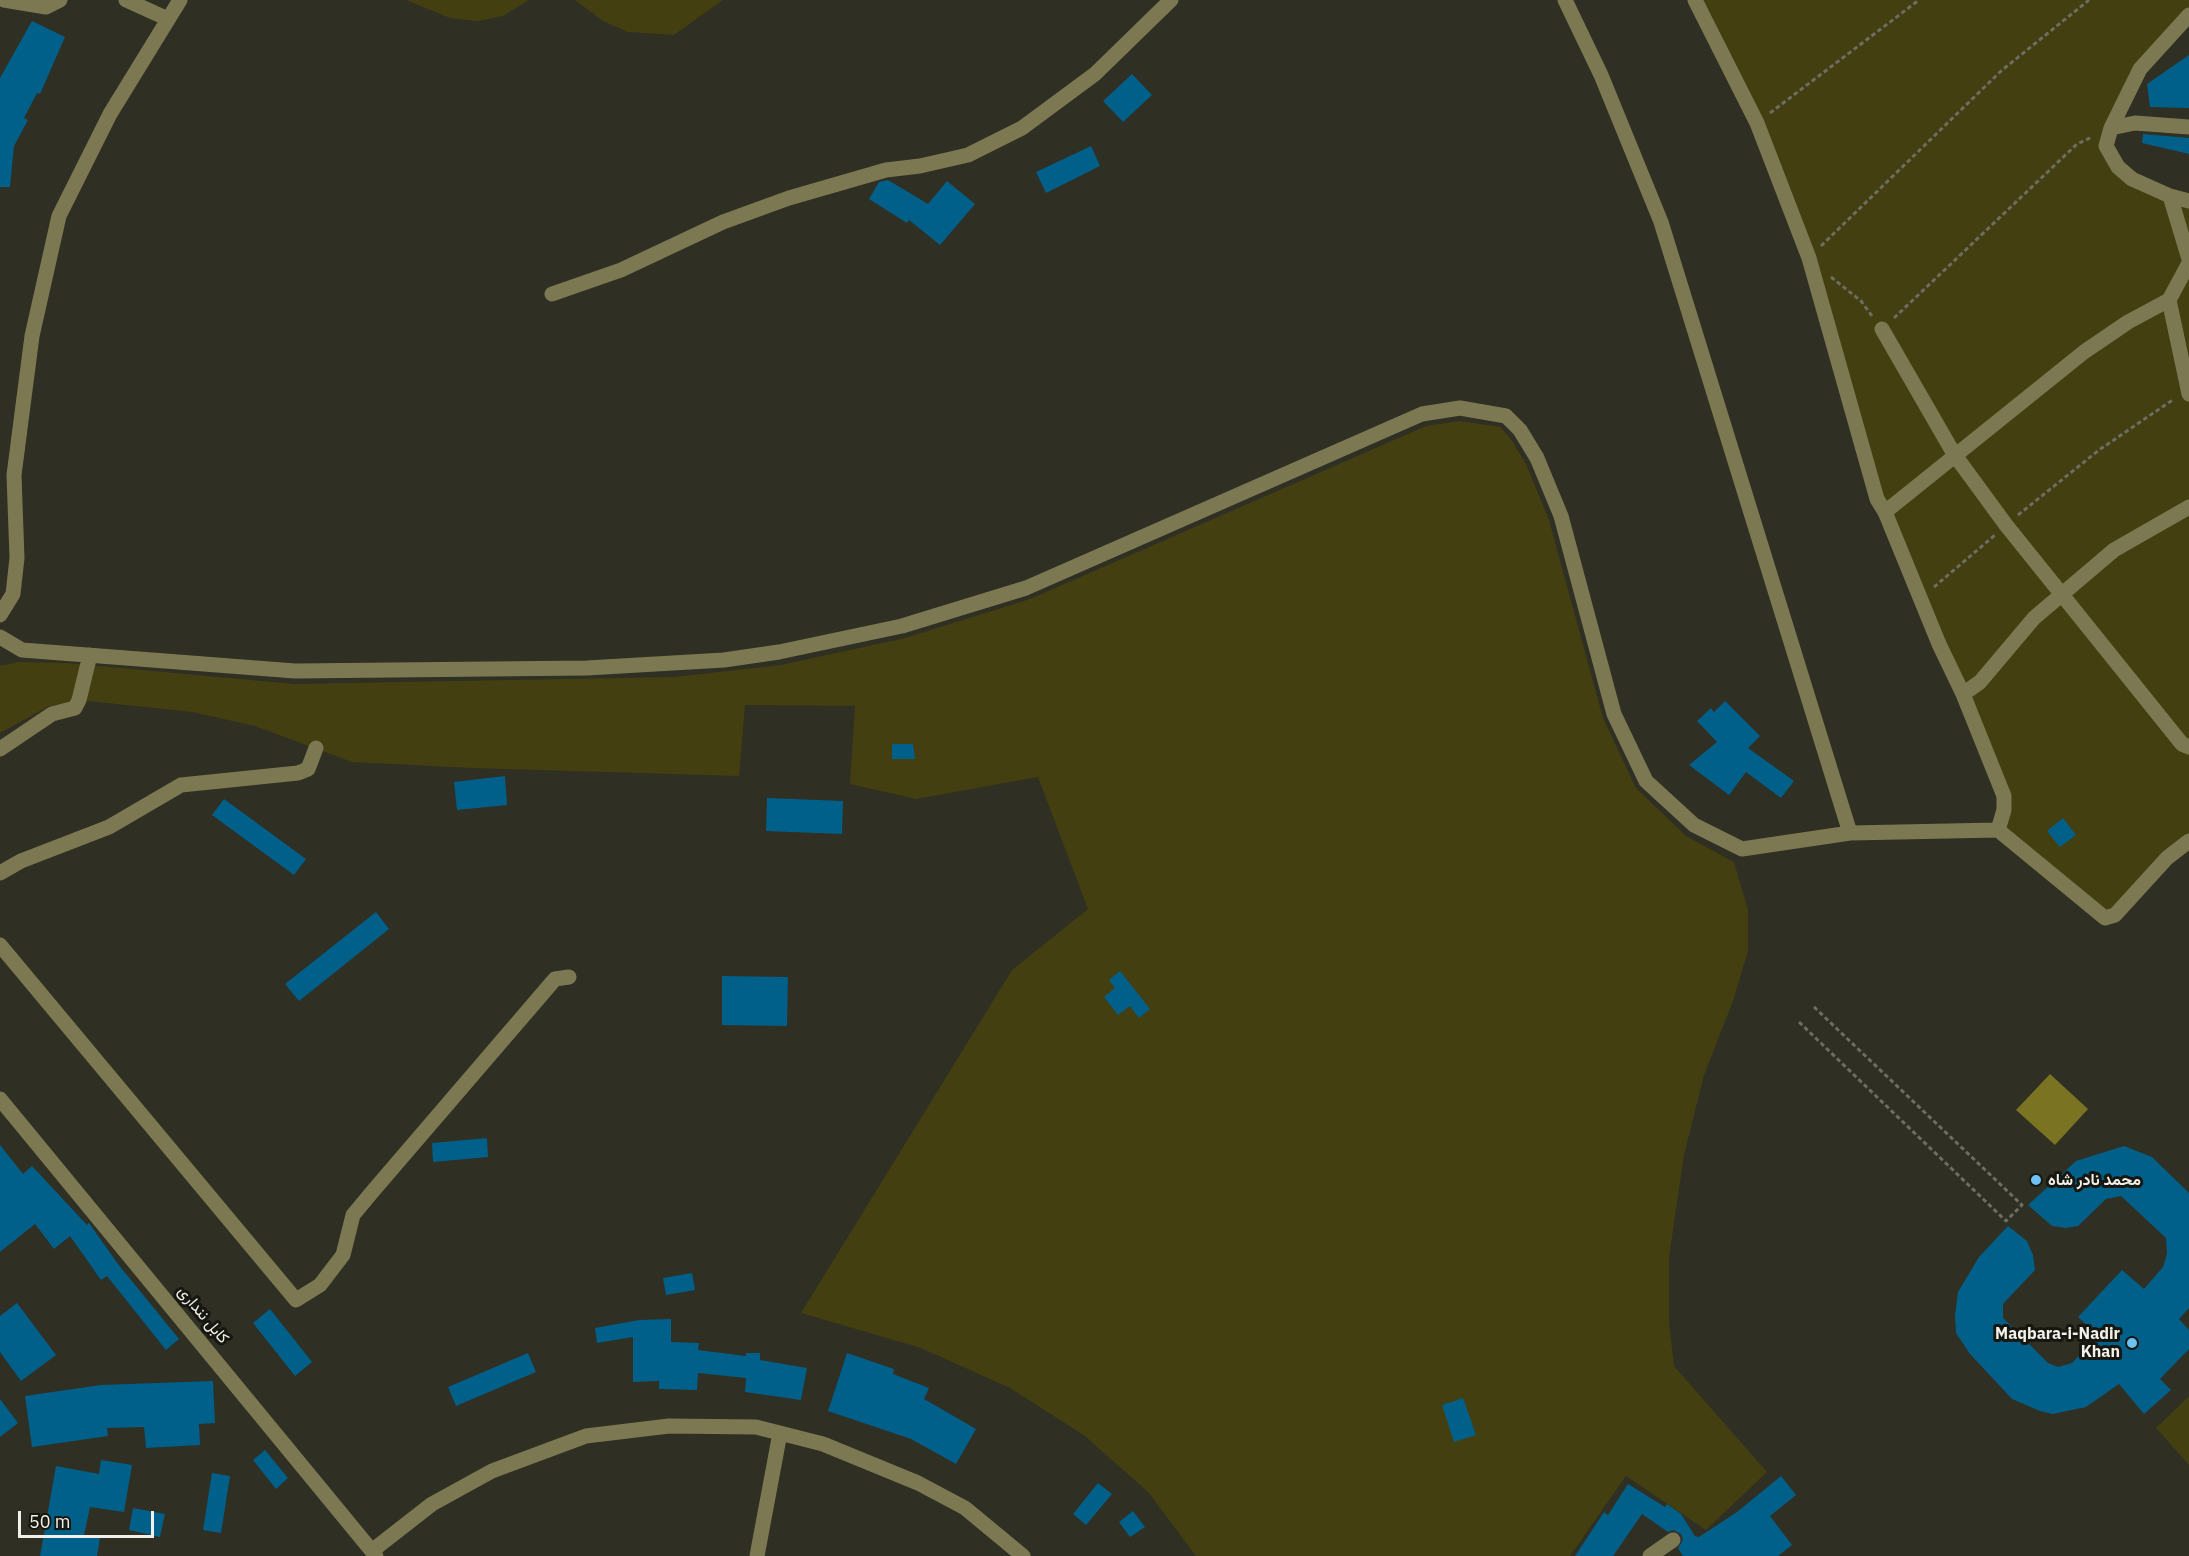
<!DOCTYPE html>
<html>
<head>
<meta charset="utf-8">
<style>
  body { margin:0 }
  #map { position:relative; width:2189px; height:1556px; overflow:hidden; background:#2f2f23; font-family:"IBM Plex Sans",sans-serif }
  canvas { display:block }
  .scale { position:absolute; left:18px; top:1511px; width:136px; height:27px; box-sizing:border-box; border:3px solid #f1f1e9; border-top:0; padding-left:8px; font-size:18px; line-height:21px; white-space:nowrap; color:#f1f1e9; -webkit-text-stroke:4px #171711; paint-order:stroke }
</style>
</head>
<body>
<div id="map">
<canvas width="2189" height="1556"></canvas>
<div class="scale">50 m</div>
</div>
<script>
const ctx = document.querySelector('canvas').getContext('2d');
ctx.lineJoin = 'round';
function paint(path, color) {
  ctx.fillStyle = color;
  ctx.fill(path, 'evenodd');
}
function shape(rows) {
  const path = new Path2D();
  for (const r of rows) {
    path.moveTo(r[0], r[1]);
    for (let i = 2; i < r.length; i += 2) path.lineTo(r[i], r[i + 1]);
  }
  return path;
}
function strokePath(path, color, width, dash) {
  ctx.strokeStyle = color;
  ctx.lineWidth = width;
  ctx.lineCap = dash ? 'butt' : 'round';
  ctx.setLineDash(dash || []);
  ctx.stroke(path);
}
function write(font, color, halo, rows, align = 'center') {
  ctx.font = font + ' "IBM Plex Sans",Vazirmatn,sans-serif';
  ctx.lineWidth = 6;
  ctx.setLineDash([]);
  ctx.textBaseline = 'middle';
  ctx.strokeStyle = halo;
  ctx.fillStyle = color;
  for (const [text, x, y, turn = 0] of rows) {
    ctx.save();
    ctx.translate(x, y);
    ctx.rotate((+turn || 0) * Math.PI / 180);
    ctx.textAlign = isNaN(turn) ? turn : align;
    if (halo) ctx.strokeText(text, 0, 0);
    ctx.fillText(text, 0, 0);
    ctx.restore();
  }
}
paint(shape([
  [406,0,529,0,503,16,478,21,450,18],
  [575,0,723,0,674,35,628,32,603,21],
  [1695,0,2189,0,2189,15,2140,69,2106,145,2118,167,2189,201,2189,841,2105,918,1998,830,2004,810,1885,512,1809,258],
  [1460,421,1500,427,1510,438,1526,464,1549,520,1603,718,1636,788,1686,836,1734,862,1748,910,1748,951,1733,1001,1704,1075,1684,1155,1669,1257,1669,1322,1674,1366,1767,1472,1706,1530,1626,1476,1570,1556,1196,1556,1148,1492,1085,1436,1010,1388,921,1348,801,1313,1012,970,1088,909,1038,777,916,799,850,784,855,706,745,705,739,776,472,768,352,762,255,726,192,712,79,700,47,707,0,733,0,666,18,662,66,663,294,684,674,677,781,665,905,638,1030,599,1426,426],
  [2189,1396,2189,1465,2156,1428]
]), '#433f11');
paint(shape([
  [2050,1074,2088,1109,2055,1145,2016,1110]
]), '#7a7322');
paint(shape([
  [32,21,65,37,40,94,37,93,24,118,28,120,14,146,10,187,0,187,0,78],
  [2189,55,2189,108,2150,107,2147,84],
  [1132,74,1152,95,1123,122,1103,101],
  [2143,134,2189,138,2189,154,2142,143],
  [1091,146,1100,166,1046,193,1036,172],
  [888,180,928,204,947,181,975,204,940,245,909,220,907,223,869,199,879,182],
  [1725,701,1760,736,1748,748,1794,781,1781,798,1746,772,1729,795,1689,765,1717,742,1697,721,1711,708,1714,712],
  [892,744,913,744,915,759,892,759],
  [505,776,507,805,457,810,454,782],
  [767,798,843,801,842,834,766,831],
  [224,799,306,859,294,875,212,815],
  [2063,818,2076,835,2060,847,2047,831],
  [376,912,389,929,299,1001,285,984],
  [1120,971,1150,1009,1139,1018,1130,1006,1118,1015,1104,997,1115,988,1109,980],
  [722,976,788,977,787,1026,722,1025],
  [487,1138,488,1157,433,1162,432,1143],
  [0,1145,23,1174,32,1166,87,1225,89,1223,118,1264,179,1339,166,1350,107,1276,101,1280,70,1236,54,1249,35,1224,0,1252],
  [2124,1146,2152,1157,2189,1193,2189,1308,2179,1319,2189,1330,2189,1349,2160,1379,2171,1390,2144,1414,2119,1384,2086,1407,2053,1414,2040,1411,2012,1399,1970,1354,1956,1333,1955,1315,1958,1292,1979,1257,2008,1226,2027,1241,2033,1255,2035,1270,2003,1304,2003,1318,2048,1363,2058,1367,2072,1363,2098,1336,2078,1317,2122,1270,2144,1289,2163,1267,2167,1254,2166,1238,2121,1196,2106,1199,2078,1226,2066,1228,2052,1226,2028,1205,2076,1161],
  [692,1273,695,1290,666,1295,663,1278],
  [17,1303,56,1355,21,1381,0,1352,0,1316],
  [270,1309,312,1362,295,1376,253,1323],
  [671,1319,671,1342,699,1343,698,1350,746,1356,746,1353,760,1353,760,1360,807,1368,801,1400,745,1392,746,1378,698,1373,697,1390,659,1389,659,1381,633,1382,633,1337,597,1343,595,1328,639,1320],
  [528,1353,536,1372,456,1406,448,1387],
  [847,1353,894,1369,893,1374,929,1388,924,1399,976,1429,956,1464,911,1439,828,1411],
  [213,1381,215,1423,199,1424,200,1445,146,1448,144,1427,107,1428,108,1436,32,1447,25,1396,101,1385],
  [1463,1398,1476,1435,1454,1442,1442,1405],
  [0,1399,18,1423,0,1437],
  [265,1450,288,1478,276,1489,253,1460],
  [101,1460,132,1465,124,1512,90,1507,84,1535,100,1538,97,1556,40,1556,56,1466,99,1474],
  [212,1473,230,1476,221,1533,203,1530],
  [1781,1476,1796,1495,1770,1516,1792,1545,1778,1556,1683,1556,1678,1548,1683,1540,1681,1534,1673,1530,1668,1532,1642,1514,1613,1556,1575,1556,1604,1512,1608,1515,1628,1484,1665,1507,1667,1504,1681,1514,1695,1536,1699,1537,1737,1512],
  [1098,1483,1112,1494,1086,1525,1073,1514],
  [133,1508,165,1514,160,1537,129,1530],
  [1133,1511,1145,1527,1130,1537,1119,1522]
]), '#006089');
strokePath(shape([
  [1770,113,1919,0],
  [1821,246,2001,71,2089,0],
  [1831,277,1861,301,1872,316],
  [1894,318,2077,144,2092,137],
  [2018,515,2099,450,2174,399],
  [1934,587,1995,535],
  [1799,1022,2006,1221,2022,1205,1813,1006]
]), '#6d6d62', 3, [4.5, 3]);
strokePath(shape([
  [4,0,46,7,60,0],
  [126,0,168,19],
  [1565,0,1601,75,1661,222,1850,833],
  [1695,0,1757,123,1809,258,1877,499,1885,512,1939,644,1963,694,2004,796,2004,810,1998,830],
  [2189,15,2140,69,2111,128,2106,146,2118,167,2132,179,2170,196,2189,201],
  [2111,128,2135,123,2189,127],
  [2170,196,2189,259],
  [2189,263,2169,300,2189,394],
  [552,294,621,270,723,222,789,198,886,170,920,166,968,155,1022,128,1095,74,1171,0],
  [1882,329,1954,454,2006,525,2182,744,2189,747],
  [1885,512,2084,352,2128,322,2169,300],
  [0,615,13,594,17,558,14,475,32,336,59,216,110,114,180,0],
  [0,637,22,650,295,671,587,668,724,660,779,652,902,626,1026,588,1422,414,1460,408,1506,416,1520,430,1537,458,1561,516,1614,714,1646,781,1694,825,1742,849,1850,833,1998,830,2105,918,2115,915,2167,858,2189,841],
  [1963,694,1980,682,2034,618,2114,550,2189,507],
  [0,749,52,714,75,708,79,700,90,655],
  [0,873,21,861,109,827,181,785,298,773,308,769,316,748],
  [0,945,296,1300,320,1285,343,1255,353,1215,373,1191,555,979,569,977],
  [0,1099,376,1556],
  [373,1550,432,1504,492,1471,586,1436,669,1426,756,1427,823,1444,918,1483,965,1508,1023,1556],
  [757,1556,780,1433],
  [1650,1556,1673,1540]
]), '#7c7952', 15);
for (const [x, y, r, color] of [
  [2036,1180,6,"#6ec2f3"],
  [2132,1343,6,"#6ec2f3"]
]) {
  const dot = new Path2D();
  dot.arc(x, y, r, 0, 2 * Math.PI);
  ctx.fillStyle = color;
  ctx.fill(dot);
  strokePath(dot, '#171711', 2);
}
write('bold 16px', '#f1f1e9', '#171711', [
  ["محمد نادر شاه",2048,1180],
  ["Maqbara-i-Nadir",2120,1334,"right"],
  ["Khan",2120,1352,"right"]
], 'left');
write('16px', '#f1f1e9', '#171711', [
  ["کابل ننداری",203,1315,50]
]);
</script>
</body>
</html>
